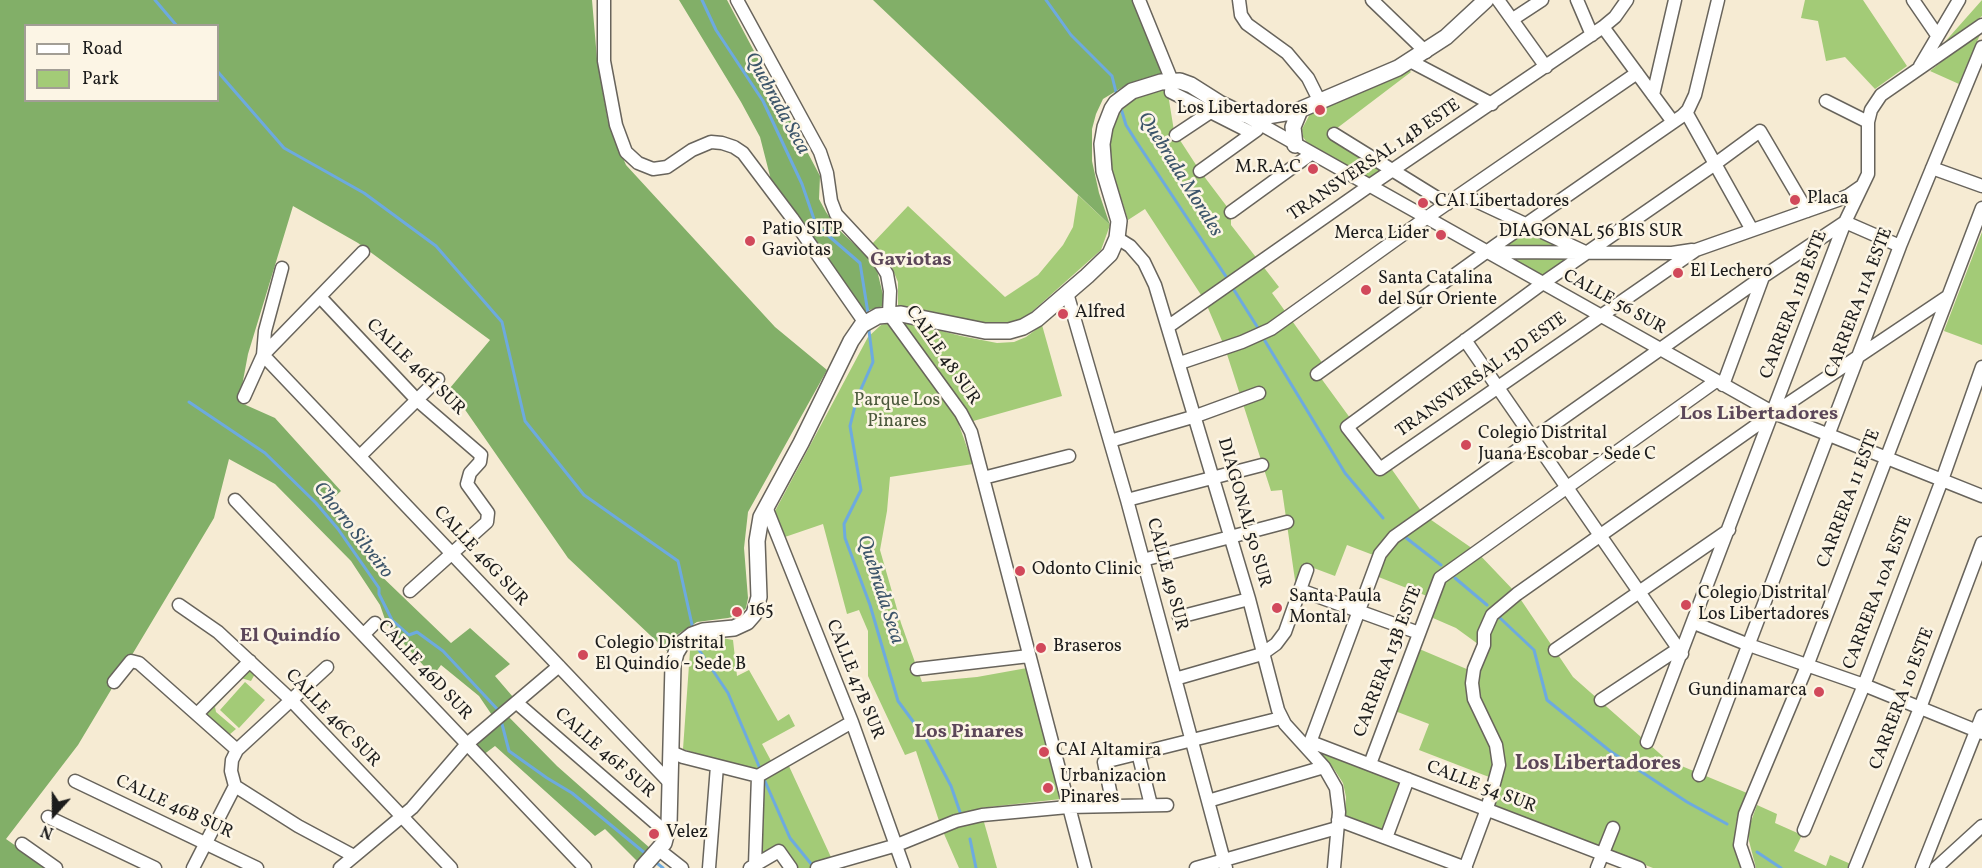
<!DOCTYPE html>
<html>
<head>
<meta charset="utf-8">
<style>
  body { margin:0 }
  #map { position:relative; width:1982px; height:868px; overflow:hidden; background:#f6ebd3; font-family:Vollkorn,serif }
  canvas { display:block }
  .legend { position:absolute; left:24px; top:24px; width:195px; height:78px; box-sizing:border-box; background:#fcf5e5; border:2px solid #a29e95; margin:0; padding:8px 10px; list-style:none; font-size:18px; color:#1c1c1c }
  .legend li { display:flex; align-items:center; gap:12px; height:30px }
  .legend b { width:30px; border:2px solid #a29e95 }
  .north { position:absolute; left:24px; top:784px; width:60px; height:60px; -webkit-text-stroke:4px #fcf5e5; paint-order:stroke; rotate:201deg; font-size:16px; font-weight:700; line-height:24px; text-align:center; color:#1c1c1c }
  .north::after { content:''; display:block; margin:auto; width:21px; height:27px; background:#1c1c1c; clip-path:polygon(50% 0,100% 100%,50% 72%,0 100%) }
</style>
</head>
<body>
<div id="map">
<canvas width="1982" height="868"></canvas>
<ul class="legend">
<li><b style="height:8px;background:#fff"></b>Road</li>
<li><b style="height:16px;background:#a3cb77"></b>Park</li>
</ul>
<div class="north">N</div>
</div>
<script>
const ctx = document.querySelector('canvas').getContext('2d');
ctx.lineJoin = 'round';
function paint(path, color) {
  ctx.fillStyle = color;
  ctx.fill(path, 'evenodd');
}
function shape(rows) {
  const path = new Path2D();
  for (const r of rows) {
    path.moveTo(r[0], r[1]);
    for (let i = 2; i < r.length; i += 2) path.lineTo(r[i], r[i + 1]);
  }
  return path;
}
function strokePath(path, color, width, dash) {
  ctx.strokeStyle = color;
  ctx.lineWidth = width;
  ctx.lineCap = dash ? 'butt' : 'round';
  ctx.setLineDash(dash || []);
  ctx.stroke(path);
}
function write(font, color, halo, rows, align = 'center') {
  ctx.font = font + ' Vollkorn,serif';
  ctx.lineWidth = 5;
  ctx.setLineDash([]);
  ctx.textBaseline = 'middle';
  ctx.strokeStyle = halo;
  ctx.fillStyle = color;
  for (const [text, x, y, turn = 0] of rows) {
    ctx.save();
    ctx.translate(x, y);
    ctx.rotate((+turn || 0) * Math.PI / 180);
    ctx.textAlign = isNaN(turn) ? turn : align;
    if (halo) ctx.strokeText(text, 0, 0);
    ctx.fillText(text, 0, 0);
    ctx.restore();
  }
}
paint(shape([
  [1805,0,1863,0,1907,66,1875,89,1845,57,1826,61,1818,21,1801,18],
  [1982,0,1982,16,1935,53],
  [1982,30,1959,84,1930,71],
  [1408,69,1411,72,1328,135,1381,172,1370,181,1308,144,1303,137,1302,129,1310,114],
  [1166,90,1168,94,1174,131,1200,171,1231,212,1231,225,1279,287,1272,293,1326,368,1318,374,1353,422,1347,427,1380,469,1388,464,1424,515,1476,551,1517,594,1573,677,1667,760,1747,793,1736,823,1734,845,1741,868,1653,868,1493,806,1502,782,1419,750,1429,724,1395,711,1417,648,1469,670,1478,644,1456,628,1426,615,1432,598,1376,576,1381,558,1347,545,1335,576,1303,564,1296,587,1282,490,1271,491,1225,348,1205,301,1145,209,1128,220,1105,148,1115,109,1139,93],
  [1078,195,1110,225,1101,250,1026,317,1011,323,986,324,898,307,898,282,892,268,872,244,908,206,1005,297,1038,275,1063,245,1073,227],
  [1526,230,1565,248,1497,250],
  [1982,232,1982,345,1944,331],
  [1506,258,1567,258,1542,277],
  [890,323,911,323,961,336,997,343,1014,342,1026,337,1042,325,1062,396,959,425,973,464,890,477,887,511,880,550,901,623,922,682,977,677,1027,668,1061,799,980,808,997,868,959,868,941,827,916,751,905,755,868,676,868,631,859,610,847,614,823,524,782,538,774,513,868,337,881,325],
  [722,638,733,640,737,676,749,670,778,721,789,714,795,726,762,744,776,770,788,764,836,868,796,868,780,846,759,857,759,774,683,749,690,651,694,643,708,639],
  [248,669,252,669,256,672,251,681,241,678,215,707,216,712,236,729,229,735,206,714,206,711],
  [245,682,265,700,239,728,220,710],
  [1315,746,1402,781,1382,830,1345,815,1346,797,1343,783,1334,769],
  [1757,805,1777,814,1775,823,1802,835,1794,851,1826,866,1830,855,1860,868,1756,868,1749,841,1749,827]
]), '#a3cb77');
paint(shape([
  [0,0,592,0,597,59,608,122,626,165,775,327,827,370,748,512,744,548,748,598,746,608,740,615,728,618,697,622,675,636,667,651,568,558,450,388,490,340,358,243,293,206,248,354,239,402,275,418,341,491,330,501,380,565,375,570,451,643,470,628,510,664,495,676,513,697,501,709,557,766,651,849,637,861,605,829,595,836,495,746,483,755,475,747,498,724,479,696,441,665,433,676,387,625,380,605,351,561,275,484,229,459,214,518,78,745,6,839,47,868,0,868],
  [26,26,218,26,218,100,26,100],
  [679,0,727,0,820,176,819,199,826,212,837,228,868,257,877,270,883,295,883,306,863,312,788,201,771,180,760,137,741,102],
  [873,0,1134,0,1166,74,1142,79,1126,85,1103,99,1096,114,1092,129,1092,161,1099,193,1110,225]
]), '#82af68');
strokePath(shape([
  [155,0,177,26],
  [702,0,716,30,763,101,802,184,816,225,860,263,868,313],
  [1046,0,1071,35,1112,76,1117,96],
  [218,72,284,148,364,193,436,246,502,322,525,421,584,495,678,561,693,629],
  [1120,105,1126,125,1136,141,1227,278],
  [1234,290,1258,328],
  [869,331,873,362,857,398,850,426,861,490,844,524,845,538,870,605,898,701,926,739,951,786,960,812],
  [1265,341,1345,473,1383,518],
  [189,402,265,453,316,503,338,529,379,588,379,594,392,620,409,635,417,632,443,651,499,711],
  [1405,537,1441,565],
  [1455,578,1487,605],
  [1500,618,1534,650,1547,700,1610,751,1687,802,1727,824],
  [696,638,699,650,728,693,761,771],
  [502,724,509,751,547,778,572,793,646,854],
  [764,779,790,838,812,865],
  [970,839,976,868],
  [1757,852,1781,868],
  [653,860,663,868]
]), '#6daadf', 3);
const minor = shape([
  [604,0,604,61,616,125,626,152,638,163,653,169,667,167,692,150,711,142,722,143,734,147,743,153,792,218,865,323],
  [737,0,820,152,827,173,831,201,836,214,877,258,887,274,890,291,889,314,961,413,971,432,1085,868],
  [1139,0,1172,81,1171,92,1252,133],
  [1239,0,1241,15,1247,24,1287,53,1308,78,1320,102],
  [1372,0,1426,52],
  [1498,0,1546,67],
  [1577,0,1592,35],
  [1913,0,1937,35],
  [1513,19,1542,0],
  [1603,27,1673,122],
  [1410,61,1492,104],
  [1920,66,1959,0],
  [1653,95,1675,0],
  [1826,101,1868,122],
  [1686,112,1752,230],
  [1246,116,1774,413,1982,496],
  [1334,134,1447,204],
  [1176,135,1209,113],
  [1932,168,1982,186],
  [1200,171,1257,130],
  [1461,194,1583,251],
  [1807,211,1760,131,1715,164,1543,283,1347,427,1380,469,1696,250,1838,200,1849,195,1862,186],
  [1231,212,1311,154],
  [1117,238,1130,246,1144,262,1155,285,1249,599,1278,710,1285,724,1324,767,1336,788,1339,812,1334,868],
  [1491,252,1672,253,1692,250],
  [282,268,265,331,263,355,671,784],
  [1067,293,1127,500,1226,868],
  [321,298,416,399,481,455,480,462,470,473,467,484,488,513,487,522,410,591],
  [1169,326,1369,186,1603,27,1615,17,1627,0],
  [1465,340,1682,654],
  [1180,363,1242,342,1271,329,1426,218,1637,73],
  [1317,374,1496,245,1682,116,1688,110,1695,95,1718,0],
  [1723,385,1763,277],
  [244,397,263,355,363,252],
  [1110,441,1196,416,1259,393],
  [360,456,438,379],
  [983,478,1069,456],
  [235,500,585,868],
  [1127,500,1262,465],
  [766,507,852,722,904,868],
  [1143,560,1287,522],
  [1300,590,1419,633],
  [179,605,218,632,290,699,451,868],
  [1179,617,1249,599],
  [1694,623,1749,645,1864,685,1982,733],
  [364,634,375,623],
  [1555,650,1729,530],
  [917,669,1029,656],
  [1175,679,1262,654,1276,644,1285,632,1307,570],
  [114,682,131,661,139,663,237,750],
  [1601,700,1678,649],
  [517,703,667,833],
  [198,713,250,661],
  [1311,742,1639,868],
  [1647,742,1845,222,1868,174,1868,122,1871,110,1881,95,1982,25],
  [1308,748,1380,554,1394,537,1764,276,1845,222,1900,246],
  [671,752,683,757,758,776],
  [1138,753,1151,805],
  [1370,764,1440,578,1716,381],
  [1699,775,1900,246,1982,47],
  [758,776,852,722],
  [75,781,257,868],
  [235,786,298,826,354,856],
  [1208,801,1324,767],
  [1113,805,1104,762,1281,718],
  [48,817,155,868],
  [1338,820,1466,868],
  [1804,830,1864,685,1942,480,1982,367],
  [1386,838,1408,779],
  [22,844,56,868],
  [659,850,682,868],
  [755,865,758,776],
  [193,868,235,786,231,771,232,760,237,750,327,667],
  [340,868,412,808,467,744,559,666],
  [709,868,717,766],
  [750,868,779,851,791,868],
  [817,868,897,845,956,821,982,815,1068,807,1167,805],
  [1196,868,1337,828],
  [1465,868,1487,809,1499,765,1496,745,1474,699,1472,683,1474,669,1484,645,1484,633,1492,615,1517,594,1774,413,1947,297],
  [1597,868,1613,828],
  [1748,868,1740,845,1745,814,1807,666,1982,208],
  [1855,868,1920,708,1982,543],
  [1922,868,1982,716],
  [1936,868,1982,826]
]);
const major = shape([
  [1295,145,1293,127,1300,110],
  [642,868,664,843,669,824,673,665,676,653,682,643,692,635,703,631,734,628,747,622,754,614,759,597,757,541,761,517,801,443,851,341,862,325,878,316,901,314,985,331,1009,331,1023,327,1037,319,1087,276,1110,254,1117,238,1119,221,1104,171,1102,144,1105,127,1112,109,1116,103,1132,91,1161,82,1180,81,1191,85,1221,104,1242,114,1261,117,1297,111,1398,68,1446,37,1486,0]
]);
strokePath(minor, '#68645c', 15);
strokePath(major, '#68645c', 18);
strokePath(minor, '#fff', 12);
strokePath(major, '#fff', 15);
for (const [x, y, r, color] of [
  [1320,110,6,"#d1495b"],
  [1313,169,6,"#d1495b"],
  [1795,200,6,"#d1495b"],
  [1423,203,6,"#d1495b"],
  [1441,235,6,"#d1495b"],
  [750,241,6,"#d1495b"],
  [1678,273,6,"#d1495b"],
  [1366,290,6,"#d1495b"],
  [1063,314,6,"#d1495b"],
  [1466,445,6,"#d1495b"],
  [1020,571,6,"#d1495b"],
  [1686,605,6,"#d1495b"],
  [1277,608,6,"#d1495b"],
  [737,612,6,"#d1495b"],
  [1041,648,6,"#d1495b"],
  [583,655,6,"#d1495b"],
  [1819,692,6,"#d1495b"],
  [1044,752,6,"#d1495b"],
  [1048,788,6,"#d1495b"],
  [654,834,6,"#d1495b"]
]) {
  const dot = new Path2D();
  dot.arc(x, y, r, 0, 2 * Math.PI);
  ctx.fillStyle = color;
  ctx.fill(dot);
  strokePath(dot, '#fcf5e5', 2);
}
write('18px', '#1c1c1c', '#fcf5e5', [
  ["Los Libertadores",1308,110,"right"],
  ["M.R.A.C",1301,169,"right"],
  ["Placa",1807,200],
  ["CAI Libertadores",1435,203],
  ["Patio SITP",762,231],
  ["Gaviotas",762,252],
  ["Merca Lider",1429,235,"right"],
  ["El Lechero",1690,273],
  ["Santa Catalina",1378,280],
  ["del Sur Oriente",1378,301],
  ["Alfred",1075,314],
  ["Colegio Distrital",1478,435],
  ["Juana Escobar - Sede C",1478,456],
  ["Odonto Clinic",1032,571],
  ["Colegio Distrital",1698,595],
  ["Los Libertadores",1698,616],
  ["Santa Paula",1289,598],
  ["Montal",1289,619],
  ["165",749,612],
  ["Colegio Distrital",595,645],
  ["El Quindío - Sede B",595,666],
  ["Braseros",1053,648],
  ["Gundinamarca",1807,692,"right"],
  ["CAI Altamira",1056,752],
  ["Urbanizacion",1060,778],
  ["Pinares",1060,799],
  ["Velez",666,834]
], 'left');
write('18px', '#1c1c1c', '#fcf5e5', [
  ["TRANSVERSAL 14B ESTE",1375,161,-34],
  ["DIAGONAL 56 BIS SUR",1591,233],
  ["CALLE 56 SUR",1614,303,29],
  ["CARRERA 11A ESTE",1860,303,-69],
  ["CARRERA 11B ESTE",1795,305,-69],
  ["CALLE 48 SUR",942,356,55],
  ["CALLE 46H SUR",415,368,44],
  ["TRANSVERSAL 13D ESTE",1482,376,-35],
  ["CARRERA 11 ESTE",1850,499,-69],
  ["DIAGONAL 50 SUR",1243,513,74],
  ["CALLE 46G SUR",480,557,47],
  ["CALLE 49 SUR",1166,575,75],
  ["CARRERA 10A ESTE",1879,593,-69],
  ["CARRERA 13B ESTE",1389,662,-69],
  ["CALLE 46D SUR",424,671,47],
  ["CALLE 47B SUR",854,680,68],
  ["CARRERA 10 ESTE",1903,699,-69],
  ["CALLE 46C SUR",332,719,46],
  ["CALLE 46F SUR",604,754,41],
  ["CALLE 54 SUR",1481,788,21],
  ["CALLE 46B SUR",174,808,25]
]);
write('18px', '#4b593c', '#fcf5e5', [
  ["Parque Los",897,402],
  ["Pinares",897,423]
]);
write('italic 20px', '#3c556a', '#fcf5e5', [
  ["Quebrada Seca",776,104,61],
  ["Quebrada Morales",1179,175,58],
  ["Chorro Silveiro",352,531,52],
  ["Quebrada Seca",879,590,72]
]);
write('bold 20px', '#5c4759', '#fcf5e5', [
  ["Gaviotas",911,261],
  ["Los Libertadores",1759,415],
  ["El Quindío",290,637],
  ["Los Pinares",969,733]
]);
write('bold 21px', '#5c4759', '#fcf5e5', [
  ["Los Libertadores",1598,765]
]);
</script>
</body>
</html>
